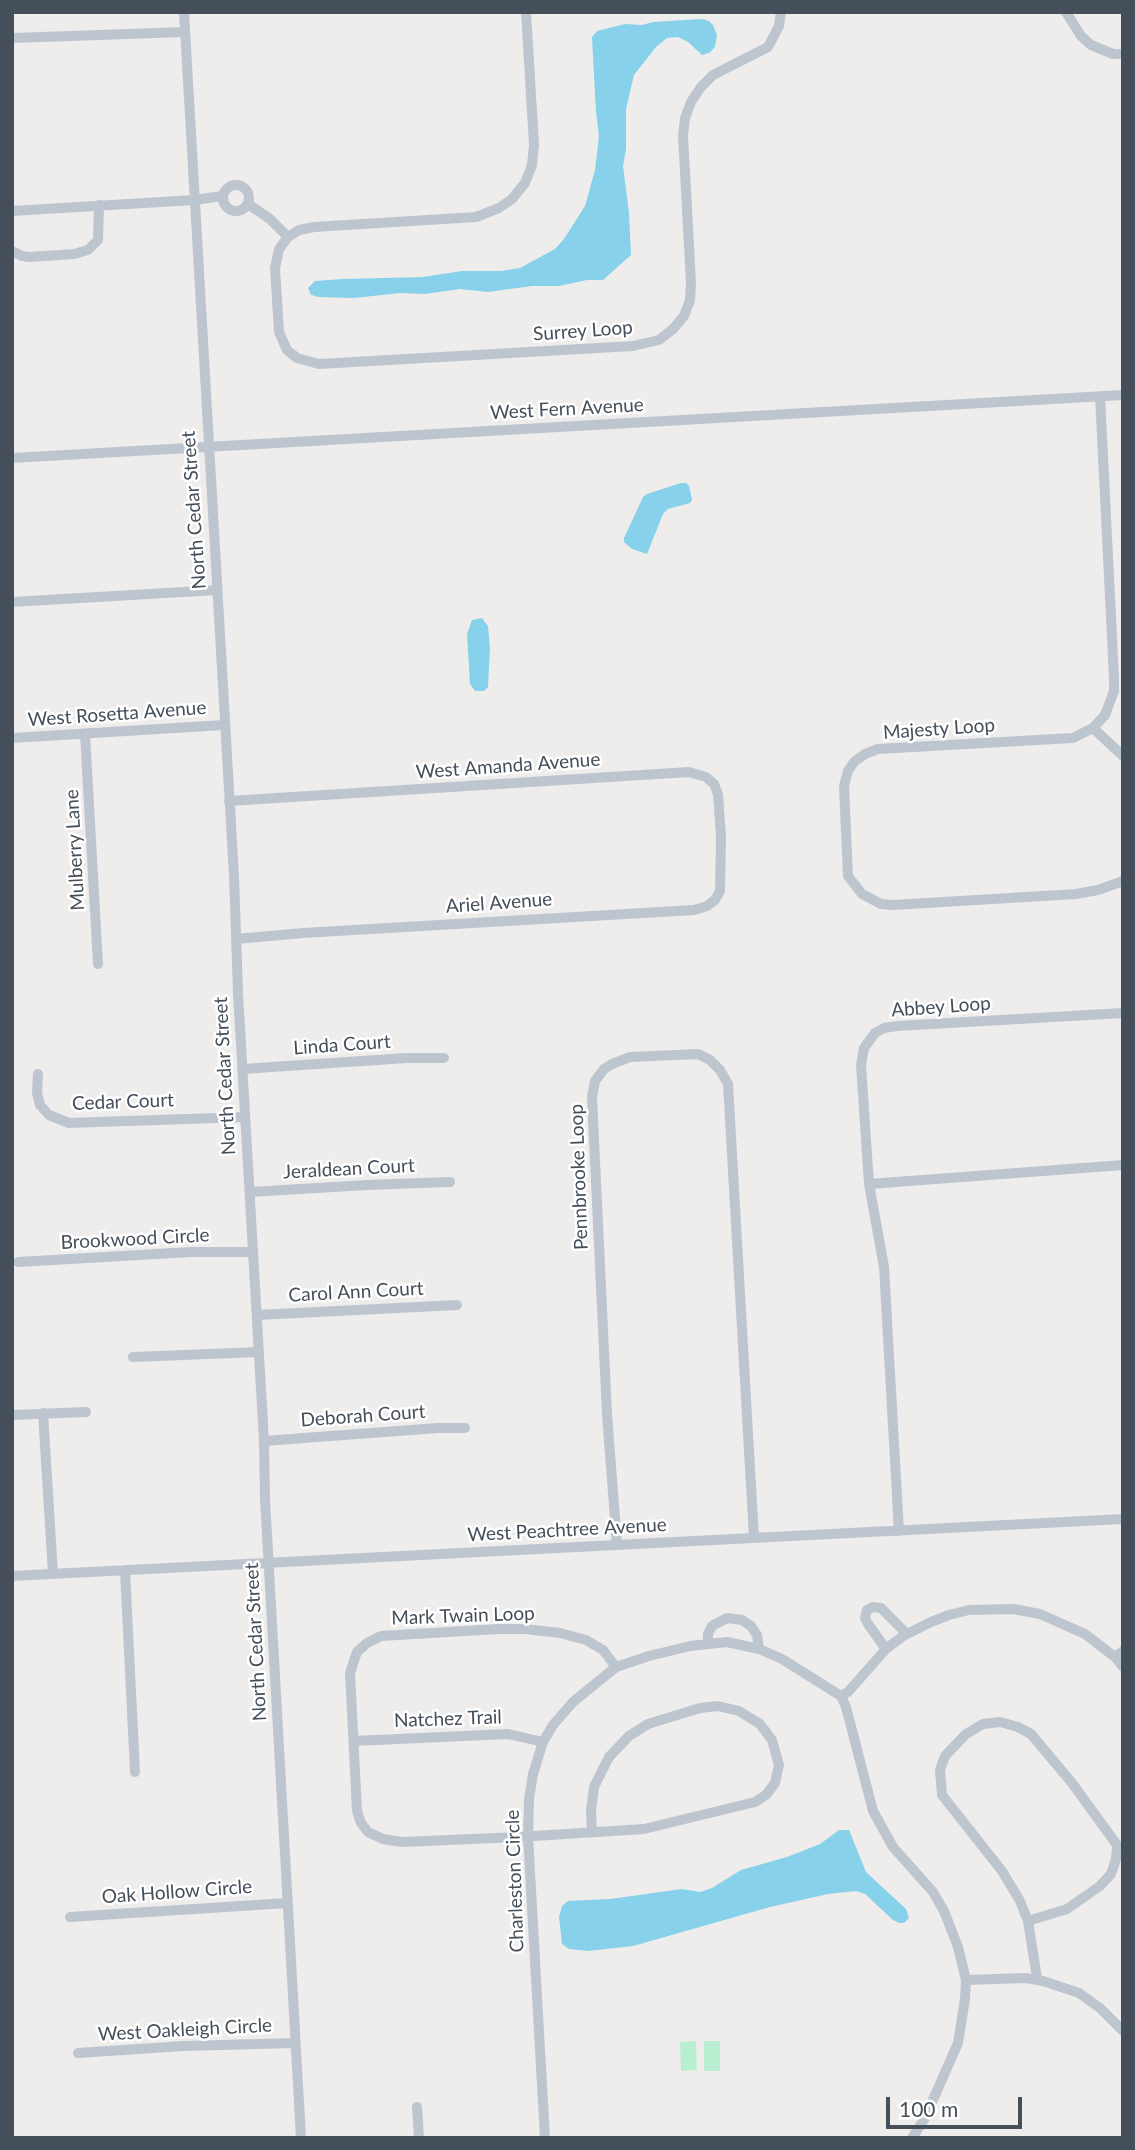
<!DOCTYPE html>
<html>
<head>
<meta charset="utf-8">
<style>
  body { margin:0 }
  #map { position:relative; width:1135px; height:2150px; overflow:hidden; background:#efecec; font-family:Lato,sans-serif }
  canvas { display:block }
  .frame { position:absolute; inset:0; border:14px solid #454f5a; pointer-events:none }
  .scale { position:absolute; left:886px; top:2097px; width:136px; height:32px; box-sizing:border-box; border:4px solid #454f5a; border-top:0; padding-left:9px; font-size:21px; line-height:24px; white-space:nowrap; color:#454f5a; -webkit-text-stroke:5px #fff; paint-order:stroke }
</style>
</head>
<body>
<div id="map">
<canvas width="1135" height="2150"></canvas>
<div class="frame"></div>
<div class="scale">100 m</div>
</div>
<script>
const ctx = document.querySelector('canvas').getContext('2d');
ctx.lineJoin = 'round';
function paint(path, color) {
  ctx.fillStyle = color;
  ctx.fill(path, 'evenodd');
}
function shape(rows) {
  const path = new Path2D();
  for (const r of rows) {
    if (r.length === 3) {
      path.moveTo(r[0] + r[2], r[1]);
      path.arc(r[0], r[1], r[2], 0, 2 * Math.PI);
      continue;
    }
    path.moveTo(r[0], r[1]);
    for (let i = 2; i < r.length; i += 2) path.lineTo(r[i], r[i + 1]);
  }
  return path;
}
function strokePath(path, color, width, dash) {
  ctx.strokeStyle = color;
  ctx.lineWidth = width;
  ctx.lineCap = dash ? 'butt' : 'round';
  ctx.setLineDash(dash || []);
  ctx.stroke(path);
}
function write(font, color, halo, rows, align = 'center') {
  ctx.font = font + ' Lato,sans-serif';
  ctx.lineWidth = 5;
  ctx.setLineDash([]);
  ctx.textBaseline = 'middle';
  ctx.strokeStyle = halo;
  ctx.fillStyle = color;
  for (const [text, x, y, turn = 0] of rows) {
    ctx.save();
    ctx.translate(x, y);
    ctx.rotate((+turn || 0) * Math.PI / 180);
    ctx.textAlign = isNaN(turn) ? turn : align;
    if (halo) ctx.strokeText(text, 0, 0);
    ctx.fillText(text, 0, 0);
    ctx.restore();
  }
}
paint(shape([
  [696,2041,697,2070,681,2071,680,2042],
  [704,2041,720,2041,720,2071,704,2071]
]), '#baeed0');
paint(shape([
  [702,19,709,21,713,25,717,35,715,47,709,53,702,55,688,42,678,37,667,38,656,47,634,75,626,109,626,149,623,166,629,213,631,255,603,280,587,280,559,286,532,286,488,292,460,289,425,294,400,293,354,298,319,297,311,295,308,288,315,281,343,279,423,277,462,271,501,271,520,268,555,249,564,239,585,206,595,170,599,136,596,112,592,37,597,31,625,24,642,25,653,22],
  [681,483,686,483,689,486,692,500,690,503,668,509,663,514,647,554,632,549,624,542,624,538,643,497,647,494],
  [482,618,488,626,490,648,488,687,484,691,475,691,470,684,467,634,472,620],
  [839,1830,849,1830,866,1872,906,1909,909,1918,904,1923,899,1923,893,1920,865,1894,856,1891,828,1894,770,1907,633,1946,588,1951,569,1949,562,1944,559,1917,562,1906,568,1901,610,1899,682,1889,700,1892,712,1888,741,1870,787,1857,820,1844]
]), '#87d1eb');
strokePath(shape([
  [184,12,234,876,238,993,264,1441,265,1499,301,2138],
  [526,12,534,145,532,165,525,183,512,199,499,208,476,217,314,227,299,230,288,237,279,249,275,268,279,332,287,350,297,358,319,364,633,346,659,340,673,329,684,316,690,300,691,283,683,135,685,118,691,102,701,87,713,75,768,47,779,26,781,12],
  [1066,12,1081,36,1091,45,1113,54,1123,54],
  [12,38,185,32],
  [236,198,13],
  [248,204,270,219,288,237],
  [12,211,194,200,222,196],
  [12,251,22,256,29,257,74,254,88,250,98,240,99,205],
  [1100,396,1114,678,1114,691,1105,715,1093,728,1073,738,878,749,865,754,854,762,848,771,844,786,848,876,862,894,881,904,893,905,1076,894,1098,890,1123,881],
  [12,458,1123,395],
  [12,602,217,590],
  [1093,728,1123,756],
  [85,734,98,964],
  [12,738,224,725],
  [229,801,689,772,706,777,714,784,718,794,721,837,720,891,715,900,707,906,694,910,303,933,236,939],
  [242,1069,407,1058,444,1058],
  [38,1074,37,1093,40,1105,49,1115,69,1123,245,1117],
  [869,1184,1123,1165],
  [250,1192,367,1185,450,1182],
  [18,1262,191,1252,253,1252],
  [257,1315,457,1305],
  [133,1357,259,1352],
  [43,1413,53,1574],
  [12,1415,86,1412],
  [264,1441,438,1428,465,1428],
  [899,1531,884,1267,869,1184,861,1065,864,1048,875,1033,884,1028,897,1026,1123,1013],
  [617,1545,607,1414,592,1097,595,1081,604,1069,612,1064,630,1057,698,1054,710,1060,720,1070,728,1084,754,1538],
  [125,1570,135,1772],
  [12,1576,1123,1519],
  [708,1643,708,1634,712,1626,727,1618,742,1620,751,1626,757,1635,759,1649],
  [886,1649,868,1624,865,1618,867,1610,873,1607,881,1608,907,1634],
  [1123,1651,1115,1657,1123,1667],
  [841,1696,848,1692,886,1649,903,1636,931,1622,949,1615,969,1610,1013,1609,1040,1614,1085,1634,1115,1657],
  [354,1741,508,1734,543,1742],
  [592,1832,591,1810,594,1787,609,1757,629,1736,648,1724,700,1708,718,1706,739,1711,760,1724,772,1740,779,1765,775,1783,766,1795,755,1802,644,1829,519,1837,402,1842,383,1839,368,1832,361,1823,357,1811,350,1673,357,1652,367,1643,381,1636,499,1629,525,1629,560,1633,586,1640,603,1650,616,1667],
  [70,1917,287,1903],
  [1028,1921,1020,1901,1002,1871,942,1795,940,1770,945,1756,966,1734,983,1724,1000,1722,1018,1727,1031,1734,1072,1783,1117,1845,1116,1859,1111,1874,1100,1886,1067,1909,1028,1921,1037,1978],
  [966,1980,1026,1978,1043,1981,1079,1993,1100,2008,1123,2031],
  [78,2053,184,2046,294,2043],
  [417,2107,419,2138],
  [545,2138,528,1836,529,1799,533,1774,543,1742,553,1725,573,1702,616,1667,649,1656,690,1646,727,1642,759,1649,782,1659,841,1696,846,1707,873,1811,893,1847,933,1892,944,1911,958,1947,966,1980,965,1999,958,2043,925,2118,912,2138]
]), '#bdc6cf', 10);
write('19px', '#454f5a', '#fff', [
  ["Surrey Loop",583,331,-4],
  ["West Fern Avenue",567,409,-3],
  ["North Cedar Street",194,510,-94],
  ["West Rosetta Avenue",117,714,-4],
  ["Majesty Loop",939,729,-4],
  ["West Amanda Avenue",508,766,-4],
  ["Mulberry Lane",75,850,-93],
  ["Ariel Avenue",499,903,-4],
  ["Abbey Loop",941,1007,-4],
  ["Linda Court",342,1045,-4],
  ["North Cedar Street",225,1076,-93],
  ["Cedar Court",123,1102,-2],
  ["Jeraldean Court",349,1169,-3],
  ["Pennbrooke Loop",579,1177,-92],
  ["Brookwood Circle",135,1239,-3],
  ["Carol Ann Court",356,1292,-3],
  ["Deborah Court",363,1416,-4],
  ["West Peachtree Avenue",567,1530,-3],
  ["Mark Twain Loop",463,1616,-2],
  ["North Cedar Street",256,1642,-93],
  ["Natchez Trail",448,1719,-2],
  ["Charleston Circle",515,1881,-92],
  ["Oak Hollow Circle",177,1892,-4],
  ["West Oakleigh Circle",185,2030,-3]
]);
</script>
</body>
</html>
